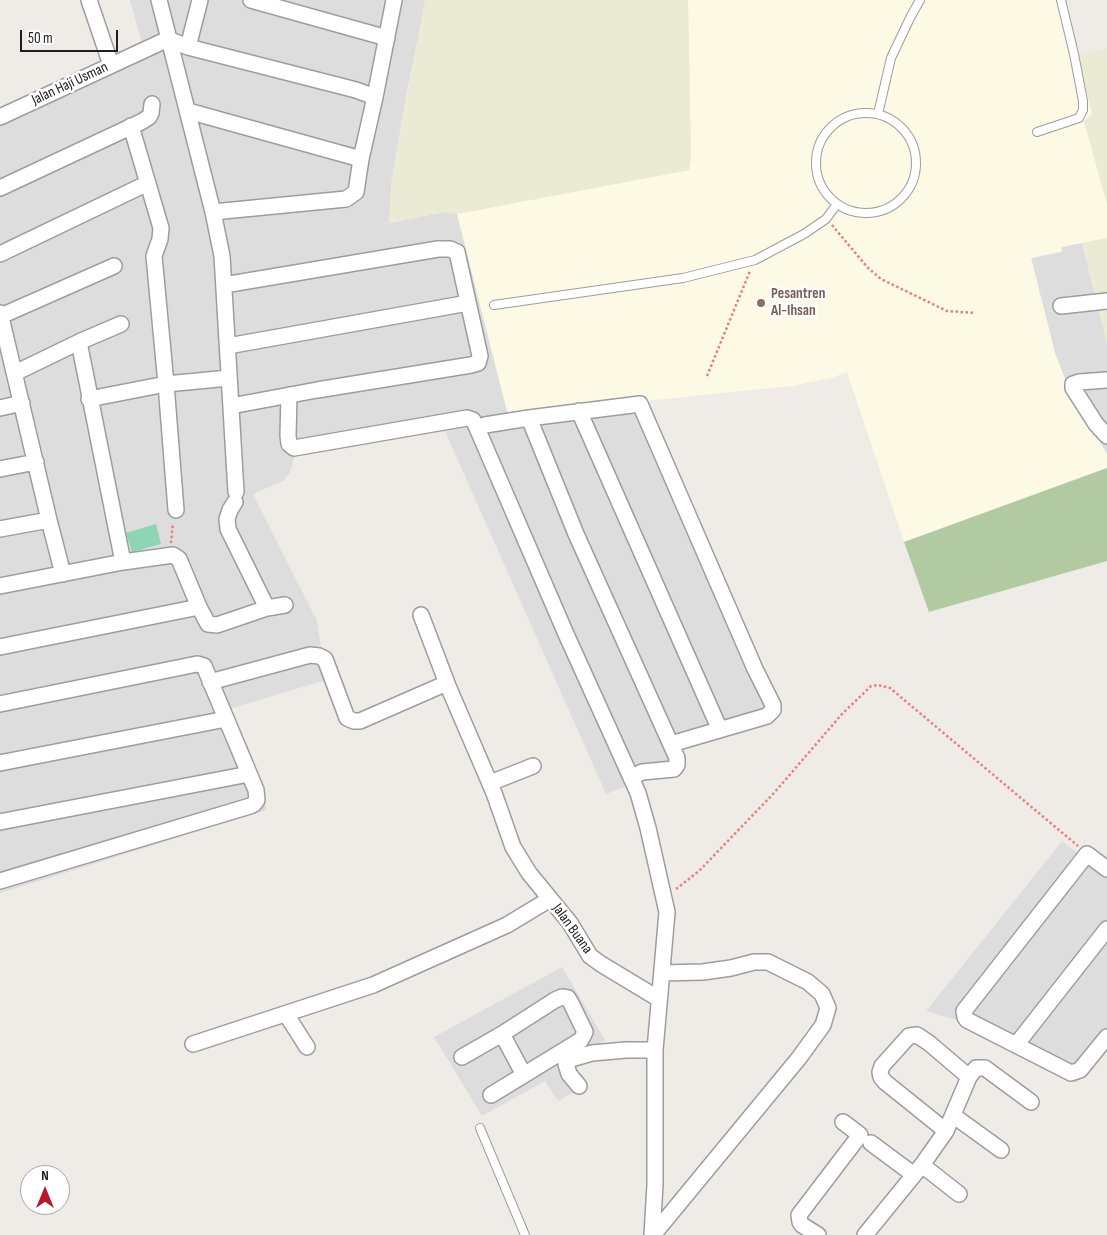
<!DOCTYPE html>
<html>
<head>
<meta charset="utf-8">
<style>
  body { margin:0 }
  #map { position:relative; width:1107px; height:1235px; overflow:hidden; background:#efece7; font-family:"Sofia Sans Condensed",sans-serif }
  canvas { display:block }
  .north { position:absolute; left:20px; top:1165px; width:50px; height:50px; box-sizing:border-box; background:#fff; border:1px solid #a6a6a6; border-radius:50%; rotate:0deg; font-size:14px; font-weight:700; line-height:20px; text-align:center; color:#202020 }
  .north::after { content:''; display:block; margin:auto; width:18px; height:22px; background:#b81727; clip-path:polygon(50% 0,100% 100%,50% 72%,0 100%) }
  .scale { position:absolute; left:20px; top:30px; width:98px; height:22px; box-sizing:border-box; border:2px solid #202020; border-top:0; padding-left:6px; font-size:15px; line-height:18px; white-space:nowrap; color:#202020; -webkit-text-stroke:4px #fff; paint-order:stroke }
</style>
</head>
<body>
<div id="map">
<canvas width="1107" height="1235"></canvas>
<div class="north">N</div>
<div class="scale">50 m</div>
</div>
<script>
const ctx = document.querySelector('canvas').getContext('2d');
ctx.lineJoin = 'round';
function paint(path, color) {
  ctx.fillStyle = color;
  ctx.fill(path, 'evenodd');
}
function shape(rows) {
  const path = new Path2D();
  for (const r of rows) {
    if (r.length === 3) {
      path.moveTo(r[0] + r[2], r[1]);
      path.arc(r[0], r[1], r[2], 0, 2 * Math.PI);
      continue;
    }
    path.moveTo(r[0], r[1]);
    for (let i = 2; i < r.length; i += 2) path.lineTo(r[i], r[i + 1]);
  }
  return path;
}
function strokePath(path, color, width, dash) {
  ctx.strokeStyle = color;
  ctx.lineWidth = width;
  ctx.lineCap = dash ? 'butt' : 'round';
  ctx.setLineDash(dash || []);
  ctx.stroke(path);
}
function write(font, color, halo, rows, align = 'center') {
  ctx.font = font + ' "Sofia Sans Condensed",sans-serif';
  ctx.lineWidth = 5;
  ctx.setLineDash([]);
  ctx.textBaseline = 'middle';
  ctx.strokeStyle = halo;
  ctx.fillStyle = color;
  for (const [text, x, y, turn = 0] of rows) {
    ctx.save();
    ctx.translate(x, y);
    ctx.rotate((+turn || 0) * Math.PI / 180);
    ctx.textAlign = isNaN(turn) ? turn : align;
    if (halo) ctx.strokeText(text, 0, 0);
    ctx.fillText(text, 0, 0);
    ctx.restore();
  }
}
paint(shape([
  [130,0,426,0,407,91,392,178,389,223,445,212,457,214,508,415,648,401,776,709,687,745,682,749,684,767,667,775,643,780,606,794,444,429,296,452,290,472,283,481,253,494,317,621,326,680,229,709,259,779,267,810,0,893,0,124,146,57],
  [1082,243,1107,343,1107,454,1070,392,1055,353,1031,258,1062,252,1061,247],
  [1062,841,1107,876,1107,1044,1077,1083,963,1022,926,1011],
  [562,967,605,1040,574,1064,588,1084,558,1101,545,1081,482,1116,434,1037]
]), '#ddd');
paint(shape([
  [688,0,1065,0,1092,114,1084,121,1107,204,1107,238,1061,247,1062,251,1031,258,1055,353,1070,392,1107,454,1107,468,904,542,847,372,831,378,792,386,508,415,457,214,689,170,691,159]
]), '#fcf9e4');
paint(shape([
  [425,0,688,0,691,159,689,170,457,214,445,212,389,223,392,178],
  [1107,48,1107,204,1084,121,1092,114,1078,54],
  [1107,238,1107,296,1096,297,1082,243],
  [1107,307,1107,343,1098,308]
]), '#ebebd5');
paint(shape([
  [1107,468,1107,561,929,612,904,542]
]), '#b1caa1');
paint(shape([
  [156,524,161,544,132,552,126,533]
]), '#8ed5b3');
const lane = shape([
  [866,163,50],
  [878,114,891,58,910,18,920,0],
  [1037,132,1079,118,1083,110,1083,101,1074,54,1061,0],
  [494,305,683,278,755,260,804,234,826,219,837,204],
  [480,1128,525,1235]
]);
const street = shape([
  [89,0,111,65],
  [159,0,213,212,222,256,236,492],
  [251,0,387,38],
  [168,39,188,47,356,90,375,97,394,0],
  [188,47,200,0],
  [188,111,361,159,375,97],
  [0,117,168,39],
  [131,126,161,228,160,239,154,256,166,384,176,510],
  [0,188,141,122,149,117,151,113,152,104],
  [213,212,346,199,356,192,361,159],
  [0,254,148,183],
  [224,285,438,249,450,249,457,252,480,356,478,363,471,365,317,390,231,406],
  [1061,306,1107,301],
  [0,313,49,520,63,574],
  [1,316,114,266],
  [79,342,123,562],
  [228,346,468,303],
  [15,373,79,342,121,324],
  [1107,380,1079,382,1073,384,1073,388,1096,424,1107,436],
  [289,395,288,436,289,444,294,448,467,418,473,420,477,428],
  [89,399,166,384,229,378],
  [0,408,22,403],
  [579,411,720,730],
  [529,418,576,534,677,758,677,765,674,769,642,772,631,778],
  [0,469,36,462],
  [235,502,230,510,227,519,228,529,267,608],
  [0,529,49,520],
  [0,586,123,562,173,555,179,559,199,607,208,624,217,625,267,608,285,605],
  [421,615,448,686,494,793,513,847,529,873,570,923,590,956,601,964,659,999],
  [0,647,199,607],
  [210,682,310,655,319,656,325,659,347,718,354,721,360,721,447,683],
  [0,704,197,664,204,666,256,790,257,800,254,804,250,806,0,881],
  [0,763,226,719],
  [490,783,533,766],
  [0,822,249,774],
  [1107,869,1087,854,964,1011,965,1017,967,1020,1071,1073,1080,1070,1107,1037],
  [286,1014,307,1047],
  [193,1044,373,985,507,925,550,899],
  [1016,1045,1107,929],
  [559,1054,562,1057,571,1059,592,1053,626,1050,655,1050],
  [462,1057,502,1034,524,1075],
  [567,1059,566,1064,569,1074,579,1086],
  [491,1095,581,1040,585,1032,571,1003,568,998,562,997,555,1000,502,1034],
  [954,1116,1001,1150],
  [946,1131,885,1082,881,1077,880,1072,882,1066,909,1036,917,1035,929,1043,969,1077,976,1068,985,1068,1031,1102],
  [871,1143,914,1175],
  [922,1165,959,1194],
  [652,1235,655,1185,655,1050,667,912,648,828,638,793,566,634,477,428,485,425,529,418,640,404,755,669,773,705,773,710,767,716,671,744],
  [653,1235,799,1058,823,1025,828,1008,822,994,808,982,768,962,754,962,731,968,703,972,662,973],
  [818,1235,802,1225,800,1222,799,1215,860,1135,843,1122],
  [865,1235,922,1165,946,1131,969,1077]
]);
strokePath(lane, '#9d9d9d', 10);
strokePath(street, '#9d9d9d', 18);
strokePath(shape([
  [832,225,868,268,881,279,947,311,975,313],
  [707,376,750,271],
  [171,543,173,523],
  [676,889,699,871,774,793,842,714,871,686,878,685,890,688,1078,846]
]), '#ea7e7d', 2.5, [2.5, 2.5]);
strokePath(lane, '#fff', 8);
strokePath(street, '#fff', 15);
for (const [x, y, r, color] of [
  [761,303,5,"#8d6e63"]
]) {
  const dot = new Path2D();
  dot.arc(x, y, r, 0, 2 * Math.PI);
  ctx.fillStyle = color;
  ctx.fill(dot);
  strokePath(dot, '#fff', 2);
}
write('15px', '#202020', '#fff', [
  ["Jalan Haji Usman",70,84,-25],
  ["Jalan Buana",572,929,54]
]);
write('bold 15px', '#785e54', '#fff', [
  ["Pesantren",771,294],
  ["Al-Ihsan",771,311]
], 'left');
</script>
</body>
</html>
